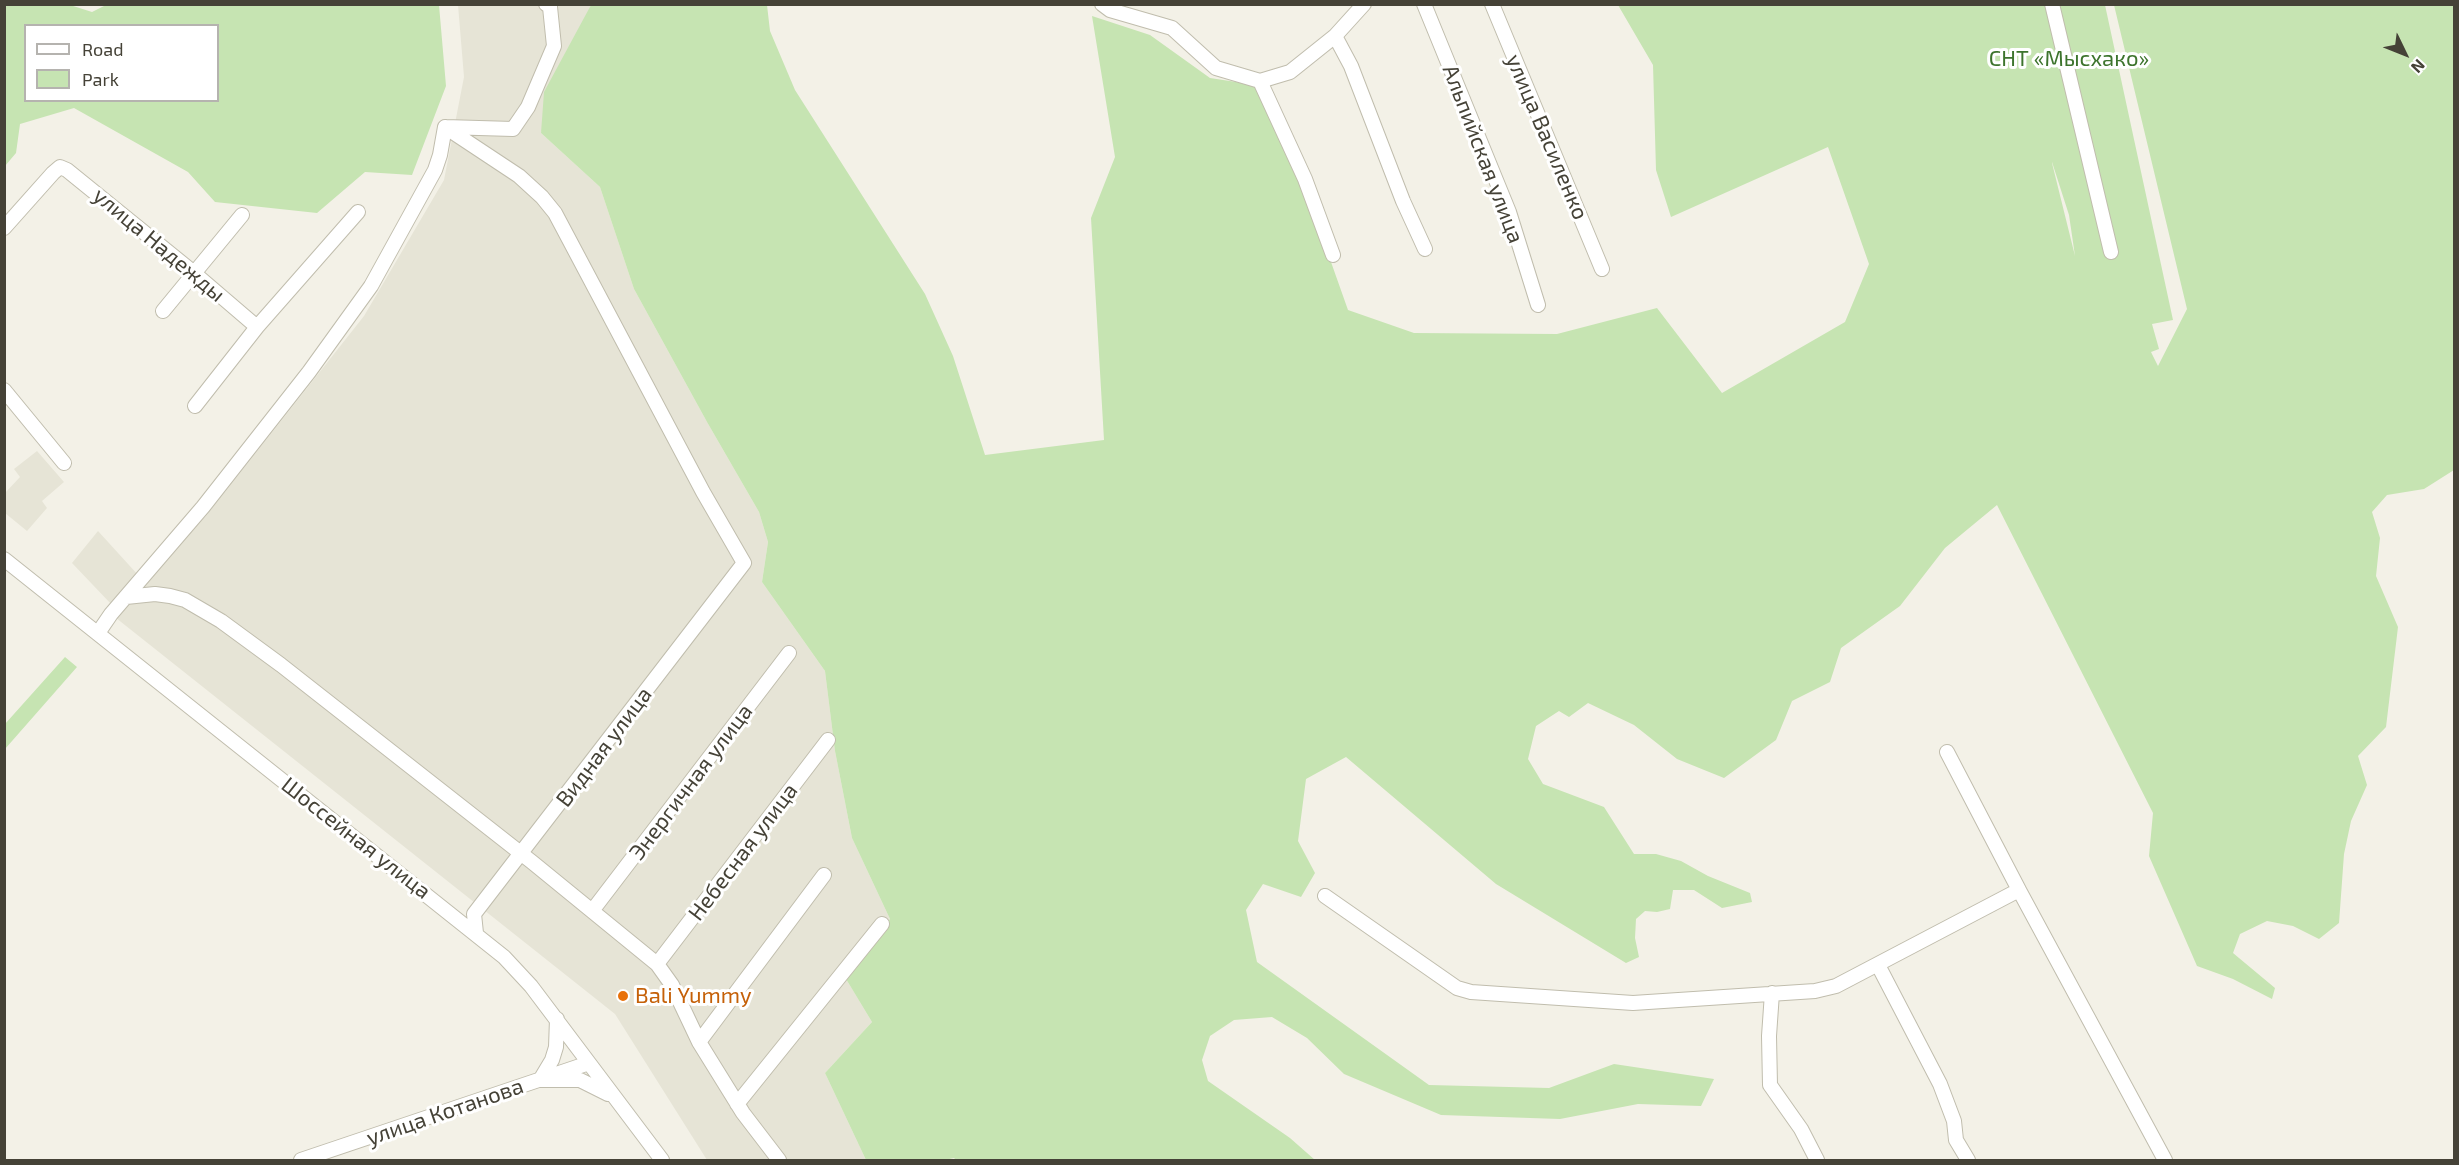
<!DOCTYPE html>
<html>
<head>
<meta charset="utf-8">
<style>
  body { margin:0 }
  #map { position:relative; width:2459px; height:1165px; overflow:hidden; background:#f3f1e7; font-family:"Exo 2",sans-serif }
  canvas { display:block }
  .frame { position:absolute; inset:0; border:6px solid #454237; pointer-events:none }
  .legend { position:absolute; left:24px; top:24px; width:195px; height:78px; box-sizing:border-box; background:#fff; border:2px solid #b5b3af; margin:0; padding:8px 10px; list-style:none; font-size:18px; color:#454237 }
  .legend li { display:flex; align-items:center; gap:12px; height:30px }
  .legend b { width:30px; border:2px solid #b5b3af }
  .north { position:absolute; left:2375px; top:24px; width:60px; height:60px; -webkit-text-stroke:4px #fff; paint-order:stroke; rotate:133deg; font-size:16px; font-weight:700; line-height:24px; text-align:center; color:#454237 }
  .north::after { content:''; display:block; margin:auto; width:21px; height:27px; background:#454237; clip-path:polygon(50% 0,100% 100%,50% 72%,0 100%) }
</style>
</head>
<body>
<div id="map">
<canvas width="2459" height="1165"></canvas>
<div class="frame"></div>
<ul class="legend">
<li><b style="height:8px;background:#fff"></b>Road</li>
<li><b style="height:16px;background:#c6e4b2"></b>Park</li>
</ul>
<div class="north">N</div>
</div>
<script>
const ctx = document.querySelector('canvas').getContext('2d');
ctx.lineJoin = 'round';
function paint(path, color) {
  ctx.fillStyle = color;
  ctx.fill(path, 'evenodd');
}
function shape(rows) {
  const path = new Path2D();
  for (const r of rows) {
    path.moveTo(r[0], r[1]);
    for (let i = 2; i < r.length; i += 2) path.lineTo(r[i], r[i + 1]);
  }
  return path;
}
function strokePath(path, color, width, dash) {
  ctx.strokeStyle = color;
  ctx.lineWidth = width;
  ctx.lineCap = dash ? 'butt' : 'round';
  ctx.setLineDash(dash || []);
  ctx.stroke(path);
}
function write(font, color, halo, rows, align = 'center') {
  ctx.font = font + ' "Exo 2",sans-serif';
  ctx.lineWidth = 6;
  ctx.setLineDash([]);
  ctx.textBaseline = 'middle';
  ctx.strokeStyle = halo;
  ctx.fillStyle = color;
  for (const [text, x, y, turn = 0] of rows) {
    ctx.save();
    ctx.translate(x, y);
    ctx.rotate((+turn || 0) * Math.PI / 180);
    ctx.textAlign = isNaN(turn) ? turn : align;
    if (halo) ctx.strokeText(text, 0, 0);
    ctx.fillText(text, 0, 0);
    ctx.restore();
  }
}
paint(shape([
  [458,5,591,5,541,133,600,187,634,289,707,422,759,512,768,542,762,582,825,671,835,751,852,838,890,919,846,979,872,1022,825,1073,866,1160,707,1160,615,1014,111,614,205,517,364,316,444,180,464,77],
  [37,451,64,482,42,501,47,508,27,531,5,513,5,493,20,477,14,469],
  [98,531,139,576,112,605,72,563]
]), '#e6e4d6');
paint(shape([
  [106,5,439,5,446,86,412,175,365,172,317,213,215,202,188,172,74,108,20,124,16,153,5,166,5,5,70,5,92,12],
  [26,26,218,26,218,100,26,100],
  [591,5,767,5,770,31,795,90,925,294,953,356,985,455,1104,440,1091,218,1115,157,1092,16,1150,35,1210,78,1269,87,1348,310,1414,333,1557,334,1657,308,1722,393,1845,322,1869,264,1828,147,1671,217,1656,170,1653,65,1618,5,2105,5,2173,320,2152,324,2159,349,2151,352,2158,366,2187,309,2114,5,2454,5,2454,470,2424,489,2387,495,2372,512,2380,538,2376,576,2398,627,2386,727,2358,756,2367,785,2351,821,2344,854,2339,923,2319,939,2293,926,2267,921,2240,934,2233,953,2275,988,2272,999,2233,979,2197,966,2149,856,2153,813,1997,505,1945,548,1900,606,1841,648,1830,682,1792,701,1776,740,1724,778,1677,759,1634,725,1588,703,1569,717,1559,711,1536,726,1528,759,1543,784,1604,807,1634,854,1656,854,1681,861,1708,876,1750,893,1752,902,1722,908,1694,890,1673,890,1670,909,1657,912,1645,911,1636,919,1635,938,1639,957,1626,963,1496,884,1346,757,1306,779,1298,841,1315,873,1301,897,1263,884,1246,910,1257,962,1429,1085,1549,1088,1614,1064,1714,1079,1701,1106,1638,1104,1560,1119,1441,1115,1344,1074,1307,1038,1272,1017,1234,1020,1210,1036,1202,1060,1208,1081,1290,1138,1315,1160,956,1160,954,1158,945,1160,866,1160,825,1073,872,1022,846,979,890,919,852,838,835,751,825,671,762,582,768,542,759,512,707,422,634,289,600,187,541,133,544,92],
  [2052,162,2069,215,2075,256,2052,163],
  [65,657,77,667,5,749,5,724]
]), '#c6e4b2');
const minor = shape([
  [1102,4,1110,10,1172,28,1216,68,1260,81,1290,72,1335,36,1364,4],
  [1424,4,1509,212,1538,305],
  [1492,4,1602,269],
  [2052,4,2111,252],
  [1335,36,1351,66,1403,201,1425,249],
  [1260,81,1305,179,1333,255],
  [445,127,519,176,542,197,555,213,703,492,744,563,474,914,476,933],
  [445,127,513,129,528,107,554,46,550,7,546,4],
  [4,228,53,173,60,167,67,170,194,273,257,327],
  [163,311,242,215],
  [4,390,64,463],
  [195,406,257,327,358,212],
  [4,559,504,957,531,986,662,1160],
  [126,597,155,594,170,596,185,600,221,621,281,665,532,862,657,964,672,985,699,1042,743,1113,779,1160],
  [98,633,111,614,203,507,309,372,371,286,435,170,440,155,445,127],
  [1947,752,2019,890],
  [1325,896,1457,988,1471,992,1633,1003,1815,991,1836,986,2019,890,2165,1160],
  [592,911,789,653],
  [657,964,828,740],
  [1878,965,1940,1084,1954,1121,1956,1140,1968,1160],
  [1772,993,1769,1036,1770,1085,1801,1129,1817,1160],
  [557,1019,556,1047,552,1060,540,1080,580,1080,608,1094],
  [699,1042,824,875],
  [737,1104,882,924],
  [301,1160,589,1063]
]);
strokePath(minor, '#c0bdad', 16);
strokePath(minor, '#fff', 14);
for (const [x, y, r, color] of [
  [623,996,6,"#e8710a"]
]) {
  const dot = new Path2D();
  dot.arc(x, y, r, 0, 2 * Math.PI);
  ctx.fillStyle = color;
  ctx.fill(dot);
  strokePath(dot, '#fff', 2);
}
write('22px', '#3d742d', '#fff', [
  ["СНТ «Мысхако»",2069,59]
]);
write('22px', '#454237', '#fff', [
  ["улица Василенко",1547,137,67],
  ["Альпийская улица",1483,154,69],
  ["улица Надежды",159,245,40],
  ["Видная улица",604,747,-53],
  ["Энергичная улица",691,782,-53],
  ["Шоссейная улица",356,838,38],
  ["Небесная улица",743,852,-53],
  ["улица Котанова",445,1112,-19]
]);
write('22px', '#c56008', '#fff', [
  ["Bali Yummy",635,996]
], 'left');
</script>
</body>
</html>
